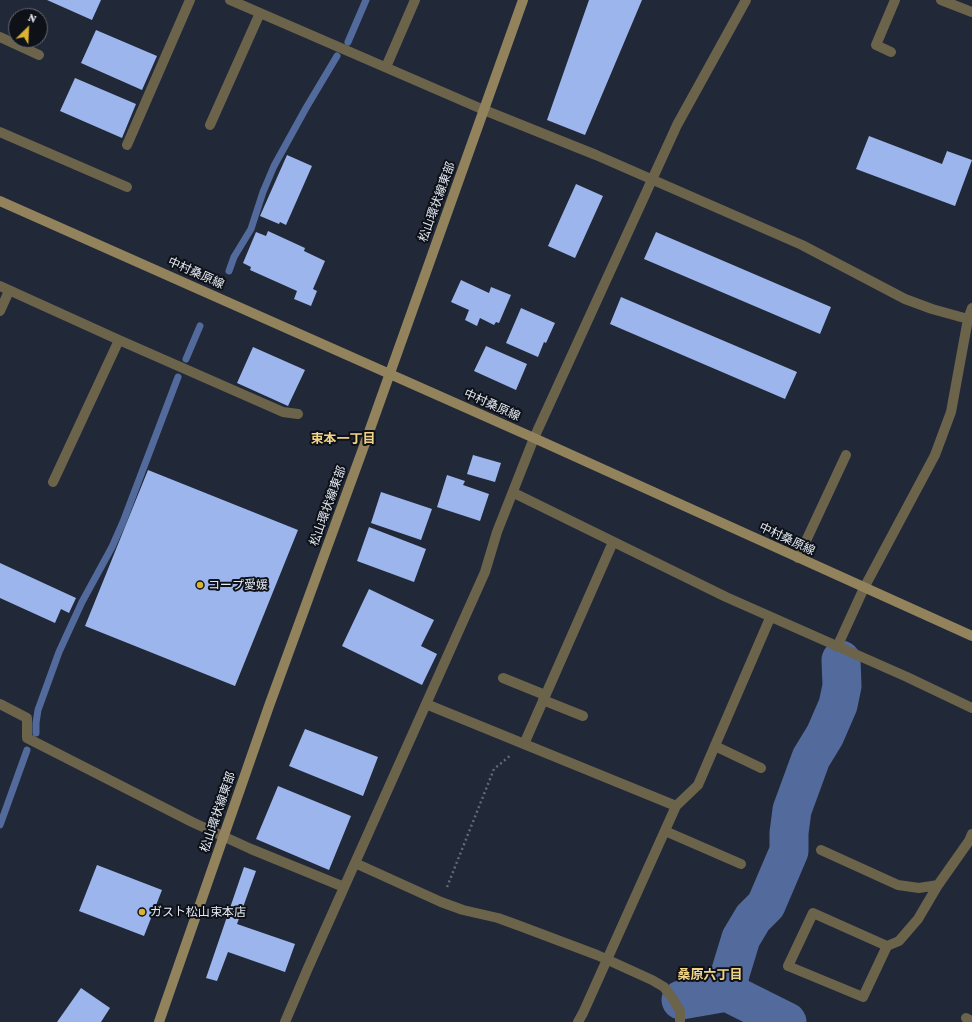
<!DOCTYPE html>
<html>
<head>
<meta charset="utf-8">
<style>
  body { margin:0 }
  #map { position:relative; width:972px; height:1022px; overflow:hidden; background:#212837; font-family:"Crimson Pro",serif }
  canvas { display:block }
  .north { position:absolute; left:8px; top:8px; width:40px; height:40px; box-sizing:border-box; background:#0e1118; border:1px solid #646870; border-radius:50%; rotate:24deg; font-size:11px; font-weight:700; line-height:16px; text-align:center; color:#e5ebf5 }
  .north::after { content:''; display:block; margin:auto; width:14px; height:18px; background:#dcb233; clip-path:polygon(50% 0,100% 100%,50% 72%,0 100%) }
</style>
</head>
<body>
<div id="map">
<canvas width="972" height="1022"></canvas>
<div class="north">N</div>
</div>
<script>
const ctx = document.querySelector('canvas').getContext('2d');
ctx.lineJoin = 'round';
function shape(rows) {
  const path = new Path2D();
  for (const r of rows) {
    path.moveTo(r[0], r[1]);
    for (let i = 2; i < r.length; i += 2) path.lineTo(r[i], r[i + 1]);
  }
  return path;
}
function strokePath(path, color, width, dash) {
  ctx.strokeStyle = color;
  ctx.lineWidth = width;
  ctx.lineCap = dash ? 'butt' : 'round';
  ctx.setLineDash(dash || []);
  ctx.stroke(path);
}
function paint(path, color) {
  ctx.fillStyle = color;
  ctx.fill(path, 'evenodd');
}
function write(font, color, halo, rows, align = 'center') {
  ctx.font = font + ' "Crimson Pro","Noto Sans JP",serif';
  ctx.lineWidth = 4;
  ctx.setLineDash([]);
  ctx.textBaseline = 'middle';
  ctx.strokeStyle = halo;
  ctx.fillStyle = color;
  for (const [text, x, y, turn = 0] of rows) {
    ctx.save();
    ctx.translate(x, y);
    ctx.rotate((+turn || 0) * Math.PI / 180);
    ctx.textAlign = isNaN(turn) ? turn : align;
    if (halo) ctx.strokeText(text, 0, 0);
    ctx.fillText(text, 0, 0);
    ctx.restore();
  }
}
strokePath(shape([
  [348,42,366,0],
  [229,271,234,257,251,229,263,192,274,166,306,108,337,56],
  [186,359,200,326],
  [36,733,36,723,38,710,59,652,82,602,112,547,123,522,178,377],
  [0,825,27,750]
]), '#536a9c', 7);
strokePath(shape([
  [727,992,730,974,741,938,753,918,766,905,789,851,789,833,792,810,811,758,825,735,838,705,842,686,841,660],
  [681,1000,727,992,787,1022]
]), '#536a9c', 39);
paint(shape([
  [47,0,101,0,92,20],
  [589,0,642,0,585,135,547,120],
  [96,30,157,56,142,90,81,63],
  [75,78,136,104,122,138,60,111],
  [869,136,942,164,947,151,972,160,955,206,856,169],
  [287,155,312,166,286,225,280,222,279,224,260,216],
  [576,184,603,196,575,258,548,246],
  [268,231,305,248,304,251,325,261,313,289,317,291,311,306,294,299,297,291,250,270,251,267,243,263,256,232,266,236],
  [656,232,831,307,820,334,644,259],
  [461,280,489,293,491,287,511,295,499,323,496,322,494,325,480,318,477,326,465,320,469,310,451,302],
  [621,297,797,372,785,399,610,324],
  [521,308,555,323,546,343,544,342,538,357,506,343],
  [486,346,527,364,516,390,474,371],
  [253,347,305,370,288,406,237,383],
  [473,455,501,463,495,482,467,474],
  [148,470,298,530,235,686,85,626],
  [447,475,465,481,463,485,489,494,480,521,437,507],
  [381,492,432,509,421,540,371,523],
  [369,527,426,549,414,582,357,561],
  [0,563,76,598,69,613,61,609,55,623,0,598],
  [369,589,434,620,421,646,437,654,422,685,342,646],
  [305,729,378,757,363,796,289,766],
  [278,786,351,816,329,870,256,839],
  [97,865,162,890,144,936,79,911],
  [244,867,256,871,237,924,295,944,285,972,228,952,217,981,206,978],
  [81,988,110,1008,101,1022,57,1022]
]), '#9cb6ed');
strokePath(shape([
  [447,887,494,769,511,755]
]), '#626976', 2.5, [2, 3]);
strokePath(shape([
  [230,0,484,110,596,155,802,245,905,299,932,309,968,319],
  [941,0,972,12],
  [0,37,39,55],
  [891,52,876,45,895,0],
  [386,67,415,0],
  [210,125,260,13],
  [0,132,127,187],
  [127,145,190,0],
  [0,286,119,340,283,412,298,414],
  [0,311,9,291],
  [53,482,119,340],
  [514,493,726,597,907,677,972,708],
  [798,558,846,455],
  [837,647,864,588,935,455,951,412,968,319,972,308],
  [503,678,545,695],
  [543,700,583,716],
  [0,704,27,718,27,738,192,822,251,849,344,887],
  [426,704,676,806,698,785,770,618],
  [524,744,613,542],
  [715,746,761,768],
  [665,831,741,864],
  [821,850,898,885,919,888,938,885],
  [355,863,441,902,463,910,498,918,520,926,597,955,652,980,664,987,673,999,680,1011,680,1022],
  [887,946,813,913,788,966,863,997,887,946,899,941,918,919,938,885,969,841,972,834],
  [966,1018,972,1021],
  [285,1022,308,968,485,572,497,532,534,438,677,125,746,0],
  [578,1022,583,1013,676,806]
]), '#6c634b', 10);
strokePath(shape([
  [0,201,534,438,972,636],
  [159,1022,269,706,364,446,523,0]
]), '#92835d', 10);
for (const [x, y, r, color] of [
  [200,585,4,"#dcb233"],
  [142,912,4,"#dcb233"]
]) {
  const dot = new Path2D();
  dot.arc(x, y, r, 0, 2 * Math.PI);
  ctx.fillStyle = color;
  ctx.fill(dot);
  strokePath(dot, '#0e1118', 1.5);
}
write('12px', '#e5ebf5', '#0e1118', [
  ["松山環状線東部",437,202,-70],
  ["中村桑原線",196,273,24],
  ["中村桑原線",492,405,24],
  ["松山環状線東部",328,506,-70],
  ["中村桑原線",787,539,25],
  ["松山環状線東部",218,812,-71]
]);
write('12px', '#e5ebf5', '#0e1118', [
  ["コープ愛媛",208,585],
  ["ガスト松山束本店",150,912]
], 'left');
write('bold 13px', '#f1d488', '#0e1118', [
  ["束本一丁目",343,439],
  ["桑原六丁目",710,975]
]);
</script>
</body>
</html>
